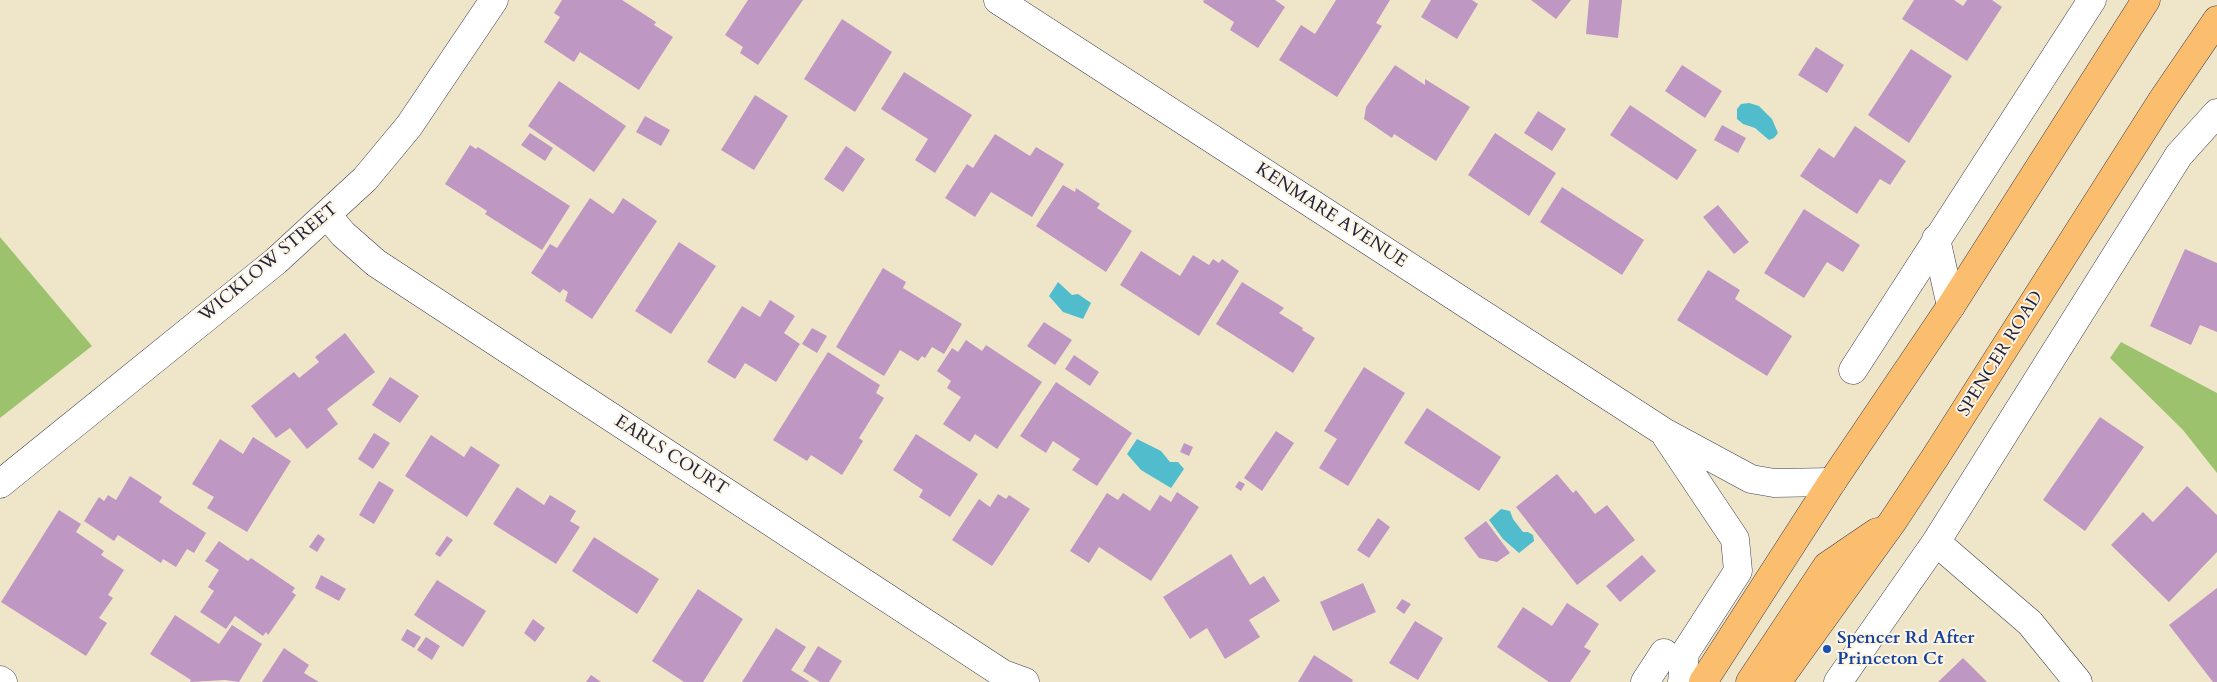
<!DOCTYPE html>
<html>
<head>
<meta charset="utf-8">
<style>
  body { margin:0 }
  canvas { display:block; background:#efe6c9 }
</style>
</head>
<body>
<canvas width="2217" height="682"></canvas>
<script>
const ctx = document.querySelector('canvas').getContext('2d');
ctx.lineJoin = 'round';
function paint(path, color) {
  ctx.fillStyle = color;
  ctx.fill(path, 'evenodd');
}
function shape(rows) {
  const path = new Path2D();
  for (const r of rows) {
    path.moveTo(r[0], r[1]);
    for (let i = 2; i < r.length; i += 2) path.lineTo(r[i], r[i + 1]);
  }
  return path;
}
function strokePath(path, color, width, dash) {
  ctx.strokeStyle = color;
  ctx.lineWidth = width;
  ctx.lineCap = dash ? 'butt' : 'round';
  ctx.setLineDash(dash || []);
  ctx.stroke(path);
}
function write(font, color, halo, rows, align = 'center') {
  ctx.font = font + ' Cardo,serif';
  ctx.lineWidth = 4;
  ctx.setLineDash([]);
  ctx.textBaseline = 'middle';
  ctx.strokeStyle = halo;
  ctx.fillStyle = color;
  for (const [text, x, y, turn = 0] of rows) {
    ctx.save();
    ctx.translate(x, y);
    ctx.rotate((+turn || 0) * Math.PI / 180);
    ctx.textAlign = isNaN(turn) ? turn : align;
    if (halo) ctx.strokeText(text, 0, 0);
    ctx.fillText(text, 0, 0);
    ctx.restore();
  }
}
paint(shape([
  [0,237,92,346,0,418],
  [2121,342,2217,393,2217,473,2183,430,2110,358]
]), '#9cc26d');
paint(shape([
  [1749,103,1759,106,1772,119,1778,133,1774,138,1769,140,1755,128,1743,124,1737,119,1737,109,1741,104],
  [1058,282,1072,295,1078,294,1091,303,1083,319,1063,312,1049,296],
  [1137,439,1161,451,1170,462,1178,462,1184,469,1171,488,1141,470,1127,454],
  [1501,509,1510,511,1513,519,1523,532,1528,532,1533,535,1534,541,1519,553,1503,539,1489,520]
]), '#51bdcc');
paint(shape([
  [562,0,622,0,656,22,654,25,673,37,639,90,580,52,574,62,544,42,560,17,554,13],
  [748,0,803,0,758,65,740,53,743,47,725,35],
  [1204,0,1275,0,1285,7,1258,48,1230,30,1234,22,1203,2],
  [1336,0,1390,0,1376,23,1382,26,1337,97,1279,60,1301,25,1315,34],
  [1431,0,1472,0,1478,4,1457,39,1421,17],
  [1531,0,1571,0,1556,19],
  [1589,0,1622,0,1618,38,1586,34],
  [1914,0,1954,0,1963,6,1967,0,1992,0,2002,7,1967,61,1902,19],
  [842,19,892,52,855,112,804,79],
  [1816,47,1844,65,1827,93,1798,75],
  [1911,49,1952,76,1909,143,1868,115],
  [1395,65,1425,85,1425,79,1470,107,1436,161,1394,134,1392,138,1364,119,1366,107],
  [1682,65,1722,91,1705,118,1665,91],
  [904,72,972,115,935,173,915,160,928,139,881,109],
  [559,81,626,126,594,172,528,126],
  [755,95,788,116,754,170,721,150],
  [1630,105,1697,150,1677,180,1610,135],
  [1538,111,1566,129,1552,151,1524,133],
  [645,116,670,130,661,146,636,132],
  [1722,125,1746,138,1738,153,1714,140],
  [1855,126,1906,161,1890,185,1880,179,1857,214,1800,176,1819,148,1834,158],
  [530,133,553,148,545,161,521,145],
  [1495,133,1556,173,1529,216,1468,175],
  [995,134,1030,156,1036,147,1064,164,1032,217,991,192,975,217,945,198,967,164,973,168],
  [470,145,476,149,478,147,570,206,542,250,485,214,487,211,445,184],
  [846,146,865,159,843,192,824,179],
  [1063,185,1075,192,1076,188,1100,204,1097,208,1132,231,1106,272,1036,226],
  [1562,187,1644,240,1622,275,1540,222],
  [590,198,613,214,623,198,657,221,592,319,565,301,568,292,563,289,560,293,531,273,550,244,557,248],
  [1718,205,1749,242,1734,254,1703,217],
  [1804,209,1860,245,1843,272,1827,262,1804,298,1764,273],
  [679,242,716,266,671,334,635,311],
  [2185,249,2217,263,2217,332,2200,325,2191,345,2150,326],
  [1141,251,1180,276,1193,255,1209,265,1213,259,1219,263,1222,259,1239,271,1199,336,1120,285],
  [883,268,906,282,903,288,962,324,944,354,932,347,925,358,922,356,918,361,900,350,884,376,836,347],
  [1708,270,1740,290,1735,299,1792,336,1767,376,1677,320],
  [1242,282,1284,308,1279,313,1303,328,1302,330,1315,338,1293,373,1216,324],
  [770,300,795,316,784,333,800,344,776,382,745,363,735,379,707,362,742,306,760,317],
  [1044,322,1072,340,1055,365,1027,346],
  [812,328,827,336,817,353,802,344],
  [345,333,375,372,327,409,338,424,307,449,290,428,276,438,251,406,294,372,299,378,319,362,315,357],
  [966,340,982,351,986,345,1042,382,997,449,975,434,970,442,943,424,961,397,947,388,951,381,937,371,952,348,958,352],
  [828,352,880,385,876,393,884,398,859,438,863,441,842,475,811,455,807,461,773,440],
  [1074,355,1099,372,1090,386,1065,369],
  [1364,367,1405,393,1348,486,1319,468,1337,439,1324,431],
  [390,377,419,396,400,423,372,405],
  [1056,382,1132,433,1097,486,1072,470,1080,459,1053,441,1046,453,1020,436],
  [1427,408,1501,457,1479,491,1404,443],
  [2100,417,2144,447,2085,531,2043,500],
  [1276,431,1294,443,1262,491,1244,478],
  [374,433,390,443,373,469,358,459],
  [916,434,978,474,950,517,919,497,923,490,893,470],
  [431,435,464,457,471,446,500,465,467,517,405,476],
  [253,437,291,461,247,532,207,508,214,497,192,484,220,439,243,454],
  [1184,443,1193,447,1189,456,1180,452],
  [1557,474,1573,493,1576,490,1595,514,1607,505,1635,540,1577,585,1516,507],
  [130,476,162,497,159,502,206,533,194,553,187,549,176,567,163,559,161,563,118,535,114,541,84,521,99,497,104,501,108,495,116,500],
  [379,481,394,490,374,524,359,515],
  [1239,481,1245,484,1241,491,1235,487],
  [2187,486,2217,515,2217,552,2169,602,2111,545,2143,512,2153,522],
  [517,487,544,505,550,495,576,511,570,521,580,527,556,564,493,524],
  [1177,492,1199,507,1151,581,1099,547,1089,563,1070,551,1107,493,1118,500,1123,493,1150,511,1160,495,1171,502],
  [998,494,1006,499,1009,495,1030,509,992,566,952,540,979,499,990,507],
  [59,510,81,524,76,532,104,551,101,555,124,570,108,595,113,598,99,618,107,623,86,656,1,602],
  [1378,518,1390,527,1369,558,1357,550],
  [1486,521,1510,553,1497,562,1479,558,1464,538],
  [318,534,325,539,317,552,309,547],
  [447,536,453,540,440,557,435,554],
  [594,537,659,579,637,614,572,571],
  [219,541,248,561,251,558,295,588,292,592,296,595,268,635,266,632,263,636,235,616,226,629,200,612,214,591,208,587,219,570,205,561],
  [1231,554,1250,585,1264,576,1280,601,1249,620,1260,637,1225,659,1207,628,1190,639,1163,597],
  [1642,555,1656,571,1620,602,1606,586],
  [321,575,346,589,339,601,315,588],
  [437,580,486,611,463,647,414,615],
  [1363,583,1376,612,1333,631,1320,602],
  [2217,588,2217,682,2213,682,2169,625],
  [698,589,743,619,703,682,684,682,652,661],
  [1402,599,1411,604,1404,614,1396,608],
  [1567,603,1599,624,1584,647,1591,651,1570,682,1549,682,1497,647,1523,607,1552,626],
  [175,615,219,644,232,625,262,644,239,682,225,680,190,682,191,680,150,654],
  [533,619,545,628,535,642,524,633],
  [1415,621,1443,638,1418,680,1389,663],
  [776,628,806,647,791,670,810,682,742,682],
  [407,629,421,637,414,648,401,640],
  [426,637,440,646,432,660,417,650],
  [818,646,842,661,829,682,820,682,803,671],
  [284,648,309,665,304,673,319,682,262,682],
  [1314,655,1353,680,1352,682,1298,682],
  [1963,658,1987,682,1938,682],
  [591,675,601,682,586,682]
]), '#bf97c3');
const minor = shape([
  [998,0,1664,432,1751,479,1774,483,1832,482],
  [327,215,343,234,376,263,1003,674,1025,682],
  [1936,239,1951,306],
  [1853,370,2092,0],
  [1666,436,1735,539,1738,571,1685,653,1682,682],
  [0,484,276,261,365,179,409,126,494,0],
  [1936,542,2030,623,2078,682],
  [0,680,3,682],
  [1645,682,1664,653],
  [1838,682,1936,542,2179,155,2217,113]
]);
const major = shape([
  [1703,682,1832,482,1951,306,2146,0],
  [1750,682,1827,566,1877,532],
  [1777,682,1893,521,1936,456,2161,102,2217,20]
]);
strokePath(minor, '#413f50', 29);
strokePath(major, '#413f50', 29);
strokePath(minor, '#fff', 28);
strokePath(major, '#fbbe6e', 28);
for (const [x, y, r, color] of [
  [1827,649,5,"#1a4fb4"]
]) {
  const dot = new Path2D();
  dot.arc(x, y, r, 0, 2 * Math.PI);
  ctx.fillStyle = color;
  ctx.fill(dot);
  strokePath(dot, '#fcf5e5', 2);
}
write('18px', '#22223b', '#fcf5e5', [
  ["KENMARE AVENUE",1331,216,33],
  ["WICKLOW STREET",269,263,-40],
  ["SPENCER ROAD",2001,354,-58],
  ["EARLS COURT",671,456,33]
]);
write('bold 18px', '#164399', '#fcf5e5', [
  ["Spencer Rd After",1837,639],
  ["Princeton Ct",1837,660]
], 'left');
</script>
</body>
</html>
